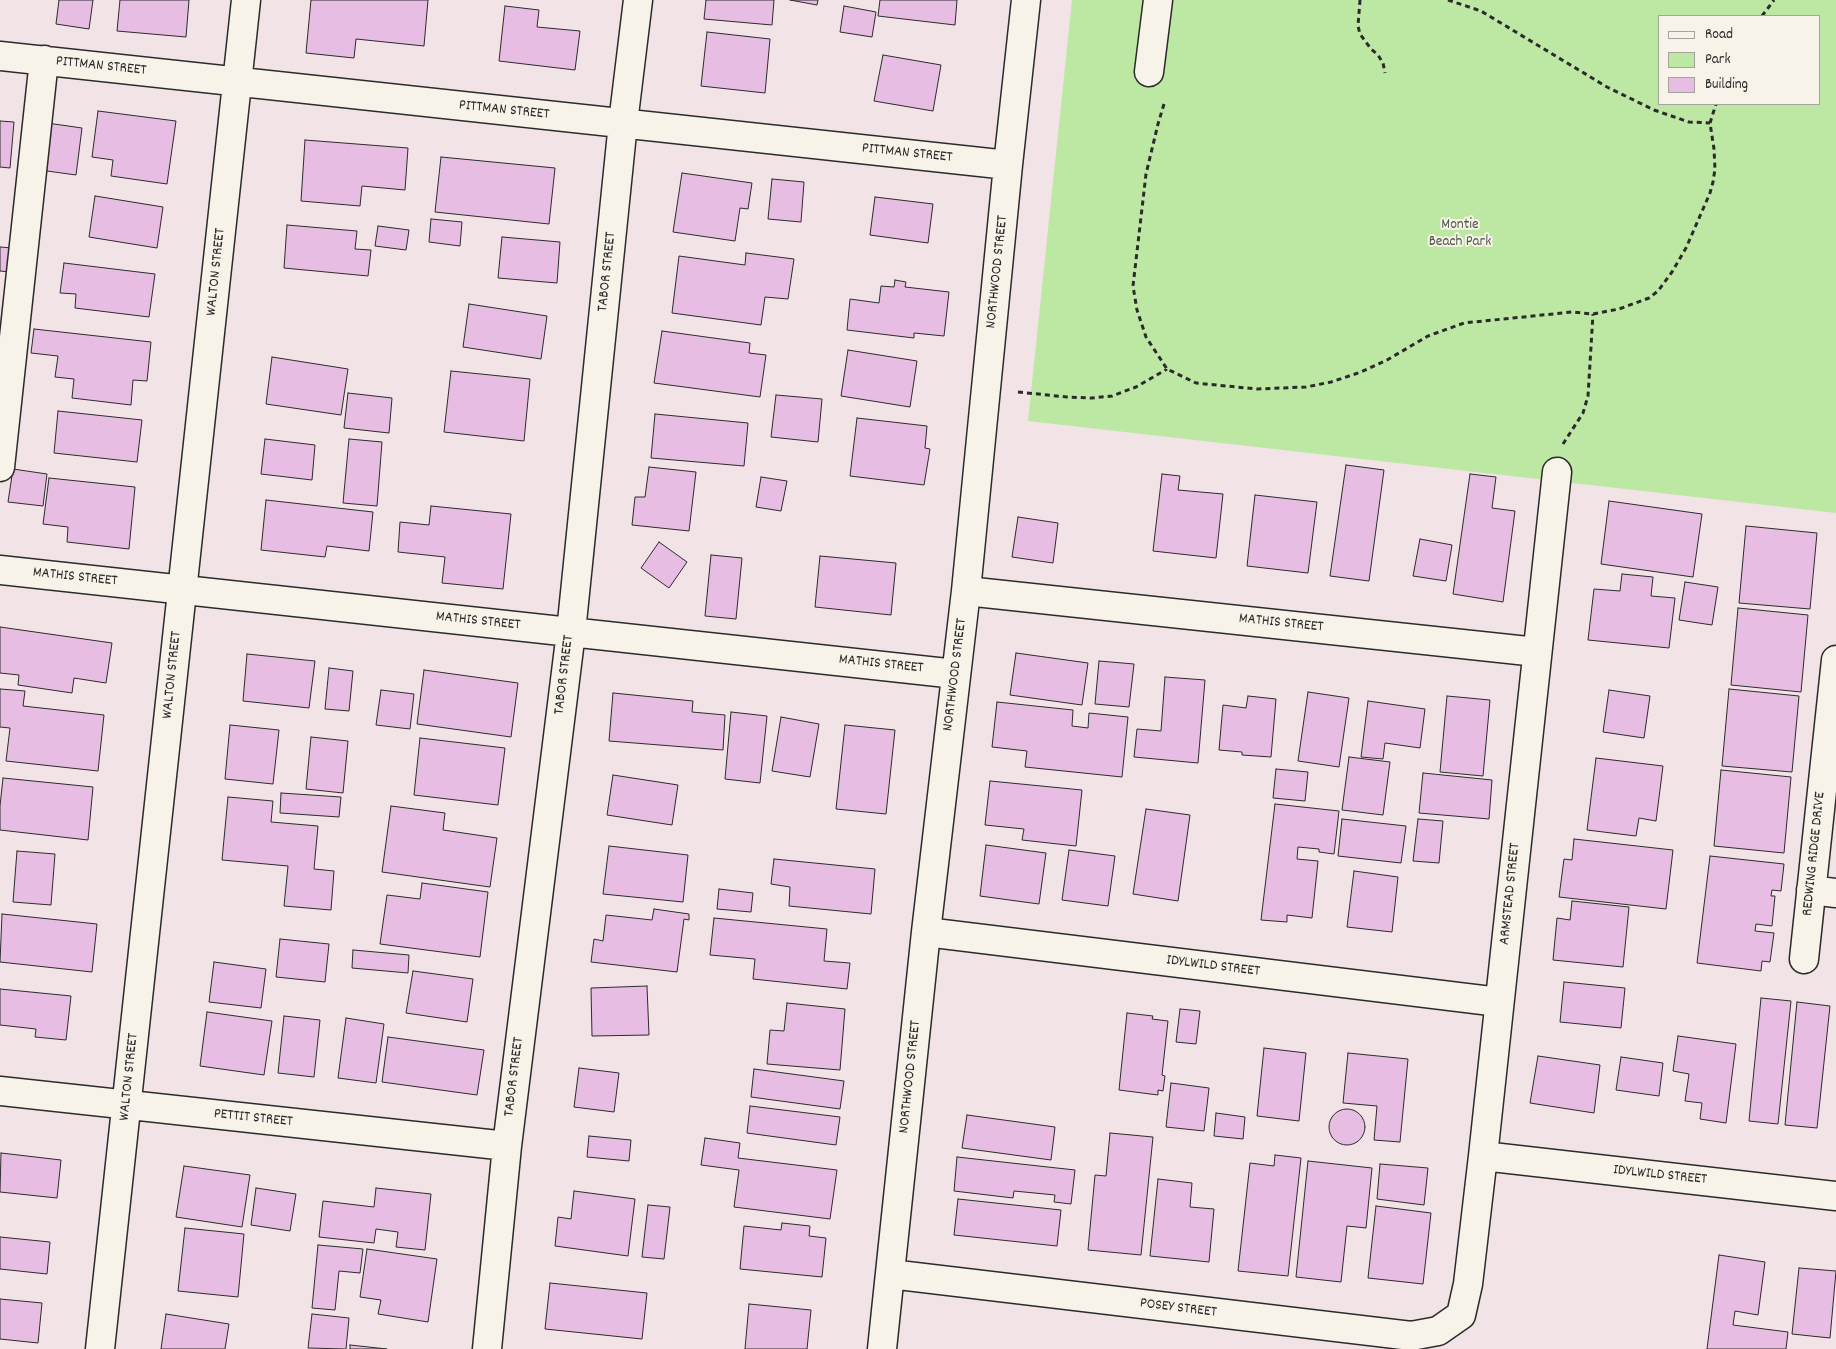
<!DOCTYPE html>
<html>
<head>
<meta charset="utf-8">
<style>
  body { margin:0 }
  #map { position:relative; width:1836px; height:1349px; overflow:hidden; background:#f2e3e6; font-family:Dekko,sans-serif }
  canvas { display:block }
  .legend { position:absolute; left:1658px; top:15px; width:162px; height:90px; box-sizing:border-box; background:#f7f3e8; border:1px solid #a5a39c; margin:0; padding:6px 9px; list-style:none; font-size:15px; color:#2b2b2b }
  .legend li { display:flex; align-items:center; gap:10px; height:25px }
  .legend b { width:25px; border:1px solid #a5a39c }
</style>
</head>
<body>
<div id="map">
<canvas width="1836" height="1349"></canvas>
<ul class="legend">
<li><b style="height:6px;background:#f7f3e8"></b>Road</li>
<li><b style="height:14px;background:#bde8a4"></b>Park</li>
<li><b style="height:14px;background:#e8bde3"></b>Building</li>
</ul>
</div>
<script>
const ctx = document.querySelector('canvas').getContext('2d');
ctx.lineJoin = 'round';
function paint(path, color) {
  ctx.fillStyle = color;
  ctx.fill(path, 'evenodd');
}
function shape(rows) {
  const path = new Path2D();
  for (const r of rows) {
    if (r.length === 3) {
      path.moveTo(r[0] + r[2], r[1]);
      path.arc(r[0], r[1], r[2], 0, 2 * Math.PI);
      continue;
    }
    path.moveTo(r[0], r[1]);
    for (let i = 2; i < r.length; i += 2) path.lineTo(r[i], r[i + 1]);
  }
  return path;
}
function strokePath(path, color, width, dash) {
  ctx.strokeStyle = color;
  ctx.lineWidth = width;
  ctx.lineCap = dash ? 'butt' : 'round';
  ctx.setLineDash(dash || []);
  ctx.stroke(path);
}
function write(font, color, halo, rows, align = 'center') {
  ctx.font = font + ' Dekko,sans-serif';
  ctx.lineWidth = 4;
  ctx.setLineDash([]);
  ctx.textBaseline = 'middle';
  ctx.strokeStyle = halo;
  ctx.fillStyle = color;
  for (const [text, x, y, turn = 0] of rows) {
    ctx.save();
    ctx.translate(x, y);
    ctx.rotate((+turn || 0) * Math.PI / 180);
    ctx.textAlign = isNaN(turn) ? turn : align;
    if (halo) ctx.strokeText(text, 0, 0);
    ctx.fillText(text, 0, 0);
    ctx.restore();
  }
}
paint(shape([
  [1072,0,1836,0,1836,513,1028,421],
  [1660,16,1820,16,1820,104,1660,104]
]), '#bde8a4');
const building = shape([
  [59,0,93,0,89,29,56,24,59,0],
  [120,0,189,0,186,37,117,31,120,0],
  [311,0,428,0,424,46,356,39,354,58,306,53,311,0],
  [706,0,774,0,772,25,704,19,706,0],
  [790,0,818,0,817,5,790,0],
  [880,0,957,0,955,25,878,16,880,0],
  [505,6,539,10,537,27,580,31,575,70,499,61,505,6],
  [844,6,876,12,872,37,840,32,844,6],
  [707,32,770,39,765,93,701,86,707,32],
  [883,55,941,65,933,111,874,101,883,55],
  [98,111,176,121,167,184,111,176,113,160,92,157,98,111],
  [0,121,14,122,10,168,0,167,0,121],
  [47,123,82,128,76,175,40,170,47,123],
  [305,140,408,148,405,190,362,186,360,206,301,201,305,140],
  [441,157,555,168,549,224,435,212,441,157],
  [682,173,752,183,748,209,740,208,735,241,673,232,682,173],
  [772,179,804,182,801,222,768,219,772,179],
  [95,196,163,207,157,248,89,237,95,196],
  [875,197,933,204,928,243,870,235,875,197],
  [431,219,462,222,460,246,429,242,431,219],
  [287,225,357,231,355,249,371,250,368,276,284,268,287,225],
  [378,226,409,230,406,250,375,246,378,226],
  [502,237,560,242,557,283,498,278,502,237],
  [0,247,12,248,10,272,0,271,0,247],
  [746,253,794,259,788,299,765,297,761,325,672,313,679,256,745,265,746,253],
  [64,263,155,274,149,317,75,308,76,294,60,293,64,263],
  [895,280,906,282,905,287,949,292,944,336,914,333,914,338,847,330,850,299,879,303,881,286,894,287,895,280],
  [469,304,547,316,541,359,463,347,469,304],
  [34,329,151,342,147,381,133,380,131,405,72,398,74,379,55,377,58,356,31,353,34,329],
  [662,331,750,343,749,353,766,355,760,397,654,383,662,331],
  [848,350,917,361,910,407,841,396,848,350],
  [272,357,348,369,341,415,266,404,272,357],
  [451,371,530,379,524,441,444,432,451,371],
  [348,393,392,398,389,433,344,428,348,393],
  [776,395,822,399,818,442,771,437,776,395],
  [58,411,142,420,137,462,54,453,58,411],
  [655,414,748,423,744,466,651,458,655,414],
  [857,418,927,426,925,448,930,449,924,485,850,476,857,418],
  [265,439,315,445,312,480,261,474,265,439],
  [349,439,382,442,377,506,343,503,349,439],
  [1346,465,1384,470,1369,581,1330,576,1346,465],
  [649,467,696,472,689,531,632,525,635,497,645,497,649,467],
  [13,469,47,474,43,506,8,502,13,469],
  [1162,474,1180,476,1178,490,1223,494,1216,558,1153,551,1162,474],
  [1470,474,1496,477,1492,508,1515,511,1503,602,1453,594,1470,474],
  [761,477,787,481,781,511,756,507,761,477],
  [49,478,135,487,129,549,67,542,68,527,43,524,49,478],
  [1255,495,1317,502,1308,573,1247,566,1255,495],
  [266,500,373,512,369,551,327,546,325,557,261,550,266,500],
  [1609,501,1702,514,1693,577,1601,564,1609,501],
  [431,506,511,514,503,589,442,583,445,557,398,552,400,522,429,525,431,506],
  [1018,517,1058,523,1053,563,1012,557,1018,517],
  [1746,526,1817,533,1810,609,1739,603,1746,526],
  [1420,539,1452,545,1446,581,1413,576,1420,539],
  [659,542,687,562,669,588,641,568,659,542],
  [711,555,742,558,736,619,705,616,711,555],
  [820,556,896,563,891,615,815,607,820,556],
  [1622,574,1653,577,1651,596,1675,598,1669,648,1588,640,1594,589,1620,591,1622,574],
  [1685,582,1718,587,1712,625,1679,620,1685,582],
  [1738,608,1808,615,1801,692,1731,685,1738,608],
  [0,627,112,643,106,683,74,678,72,693,18,685,19,675,0,673,0,627],
  [1016,653,1088,663,1082,705,1010,695,1016,653],
  [247,654,315,661,309,708,243,701,247,654],
  [1099,661,1134,664,1129,707,1095,704,1099,661],
  [329,668,353,671,349,711,325,709,329,668],
  [424,670,518,683,511,737,417,724,424,670],
  [1165,677,1205,680,1198,763,1134,757,1137,729,1161,731,1165,677],
  [0,689,25,691,23,706,104,715,98,771,6,761,10,728,0,727,0,689],
  [1729,689,1799,696,1792,772,1722,766,1729,689],
  [381,690,414,694,410,729,376,725,381,690],
  [1609,690,1650,696,1644,738,1603,732,1609,690],
  [1308,692,1349,698,1339,767,1298,761,1308,692],
  [613,693,693,701,692,712,725,715,723,750,609,741,613,693],
  [1248,696,1276,699,1271,757,1242,755,1242,752,1219,750,1223,705,1246,708,1248,696],
  [1447,696,1490,700,1483,776,1440,772,1447,696],
  [1368,701,1425,709,1420,748,1385,743,1383,759,1361,757,1368,701],
  [997,702,1073,710,1072,726,1088,728,1089,713,1128,717,1122,777,1025,767,1027,751,992,747,997,702],
  [731,712,767,716,760,783,725,779,731,712],
  [781,717,819,724,810,777,772,771,781,717],
  [230,725,279,730,273,784,225,779,230,725],
  [845,725,895,730,886,814,836,809,845,725],
  [311,737,348,741,343,793,306,789,311,737],
  [420,738,505,748,498,805,414,795,420,738],
  [1349,757,1390,762,1383,815,1342,810,1349,757],
  [1596,758,1663,766,1656,821,1639,818,1636,836,1587,830,1596,758],
  [1276,769,1308,772,1305,801,1273,798,1276,769],
  [1721,770,1791,777,1784,853,1714,846,1721,770],
  [1423,773,1492,780,1489,819,1419,813,1423,773],
  [613,775,678,785,672,825,607,815,613,775],
  [3,778,93,787,88,840,0,830,0,806,3,778],
  [990,781,1082,790,1076,846,1022,840,1024,829,985,825,990,781],
  [281,793,341,797,339,817,280,813,281,793],
  [228,797,273,801,271,822,318,826,314,869,334,871,331,910,284,906,288,866,222,860,228,797],
  [1275,804,1339,811,1334,854,1319,852,1319,849,1298,847,1297,859,1318,861,1312,918,1287,915,1287,922,1261,920,1275,804],
  [391,806,445,813,443,830,497,838,490,887,382,872,391,806],
  [1146,809,1190,815,1178,901,1133,894,1146,809],
  [1342,819,1406,826,1401,863,1338,856,1342,819],
  [1418,819,1443,821,1439,863,1413,861,1418,819],
  [1574,839,1673,850,1666,909,1559,897,1564,859,1572,860,1574,839],
  [986,845,1046,853,1039,904,980,896,986,845],
  [609,846,688,855,683,902,603,894,609,846],
  [1069,850,1115,856,1108,906,1062,900,1069,850],
  [17,851,55,854,51,905,13,902,17,851],
  [1710,856,1784,864,1781,891,1772,890,1771,896,1775,896,1772,926,1756,924,1755,931,1774,933,1770,962,1762,961,1761,971,1697,963,1710,856],
  [774,859,875,869,871,914,789,906,790,887,771,884,774,859],
  [1354,871,1398,877,1392,932,1347,927,1354,871],
  [422,883,488,892,480,957,380,944,387,895,420,899,422,883],
  [719,889,753,893,751,912,717,909,719,889],
  [1572,901,1629,907,1623,967,1553,960,1557,918,1570,920,1572,901],
  [654,909,689,914,689,920,684,919,677,972,591,962,594,939,603,941,606,915,652,920,654,909],
  [2,914,97,924,92,972,0,962,2,914],
  [714,918,827,929,824,961,850,963,847,989,753,979,755,959,710,955,714,918],
  [280,939,329,944,325,982,276,977,280,939],
  [353,950,409,955,408,973,352,968,353,950],
  [214,962,266,969,261,1008,209,1002,214,962],
  [413,971,473,979,467,1022,406,1013,413,971],
  [1564,982,1625,988,1621,1028,1560,1022,1564,982],
  [647,986,649,1035,592,1036,591,988,647,986],
  [0,989,71,996,66,1040,35,1037,36,1029,0,1025,0,989],
  [1761,998,1791,1001,1778,1124,1749,1121,1761,998],
  [1797,1002,1830,1006,1817,1128,1785,1125,1797,1002],
  [787,1003,845,1009,840,1070,767,1064,770,1030,784,1031,787,1003],
  [1180,1009,1200,1011,1196,1044,1176,1042,1180,1009],
  [207,1012,272,1021,264,1075,200,1066,207,1012],
  [1127,1013,1153,1016,1152,1019,1168,1021,1162,1075,1165,1076,1163,1091,1158,1090,1158,1095,1119,1090,1127,1013],
  [284,1016,320,1020,314,1077,278,1073,284,1016],
  [346,1018,384,1024,376,1083,338,1078,346,1018],
  [1678,1036,1736,1044,1726,1123,1700,1119,1702,1103,1685,1101,1689,1074,1673,1071,1678,1036],
  [388,1037,484,1050,477,1095,382,1082,388,1037],
  [1264,1048,1306,1053,1299,1121,1257,1116,1264,1048],
  [1348,1053,1408,1059,1400,1142,1374,1140,1377,1106,1343,1103,1348,1053],
  [1538,1056,1600,1065,1594,1113,1530,1103,1538,1056],
  [1621,1057,1663,1063,1659,1096,1616,1090,1621,1057],
  [579,1068,619,1073,614,1112,574,1107,579,1068],
  [754,1069,844,1081,840,1109,751,1097,754,1069],
  [1171,1083,1209,1088,1204,1131,1166,1127,1171,1083],
  [750,1106,840,1117,836,1145,747,1133,750,1106],
  [1347,1127,18],
  [1216,1113,1245,1117,1243,1139,1214,1136,1216,1113],
  [967,1115,1055,1127,1051,1160,962,1148,967,1115],
  [1110,1133,1153,1137,1141,1255,1088,1250,1095,1175,1106,1176,1110,1133],
  [589,1136,631,1140,629,1161,587,1157,589,1136],
  [705,1138,740,1143,738,1158,837,1170,830,1219,734,1207,739,1170,701,1165,705,1138],
  [1,1153,61,1160,57,1198,0,1192,1,1153],
  [1275,1155,1301,1158,1288,1276,1238,1271,1250,1163,1274,1166,1275,1155],
  [957,1157,1075,1170,1071,1204,1054,1202,1055,1195,1014,1191,1013,1198,954,1191,957,1157],
  [1308,1161,1372,1168,1366,1228,1347,1226,1341,1282,1296,1277,1308,1161],
  [1380,1164,1428,1168,1424,1205,1377,1199,1380,1164],
  [184,1166,250,1175,242,1227,176,1217,184,1166],
  [1158,1179,1192,1183,1190,1207,1214,1209,1209,1262,1150,1256,1158,1179],
  [256,1188,296,1194,290,1231,251,1225,256,1188],
  [376,1188,431,1194,425,1250,396,1247,398,1232,376,1229,374,1243,319,1237,323,1201,374,1207,376,1188],
  [574,1191,635,1199,628,1256,555,1246,558,1217,571,1219,574,1191],
  [958,1199,1061,1210,1057,1246,954,1235,958,1199],
  [648,1205,670,1207,664,1259,642,1257,648,1205],
  [1376,1206,1431,1213,1423,1284,1368,1278,1376,1206],
  [782,1223,810,1226,809,1236,826,1238,822,1277,740,1269,744,1226,781,1230,782,1223],
  [185,1228,244,1234,238,1297,178,1291,185,1228],
  [0,1237,50,1242,47,1274,0,1269,0,1237],
  [318,1245,363,1249,360,1273,339,1271,335,1310,312,1308,318,1245],
  [367,1249,437,1259,428,1322,378,1314,381,1300,360,1297,367,1249],
  [1719,1255,1765,1262,1758,1315,1735,1311,1733,1325,1788,1332,1786,1349,1707,1349,1719,1255],
  [1799,1268,1836,1271,1830,1338,1792,1334,1799,1268],
  [550,1283,647,1293,642,1339,545,1329,550,1283],
  [0,1299,42,1303,38,1343,0,1339,0,1299],
  [749,1304,811,1310,807,1349,745,1349,749,1304],
  [166,1314,229,1324,225,1349,161,1349,166,1314],
  [312,1314,349,1318,346,1349,308,1348,312,1314],
  [350,1345,387,1349,350,1349,350,1345]
]);
paint(building, '#e8bde3');
strokePath(building, '#2b2b2b', 1);
const minor = shape([
  [0,56,1008,165],
  [1149,72,1158,0],
  [0,467,44,60],
  [0,570,956,674],
  [966,591,1537,652],
  [1811,890,1836,893],
  [926,932,1499,1002],
  [1804,959,1836,660],
  [0,1091,507,1146],
  [1483,1156,1836,1196],
  [890,1274,1411,1336,1438,1331,1461,1315,1468,1284,1483,1156,1557,472],
  [100,1349,246,0],
  [487,1349,507,1146,571,632,623,123,638,0],
  [882,1349,926,932,966,591,1008,165,1026,0]
]);
strokePath(minor, '#2b2b2b', 31);
strokePath(shape([
  [1360,0,1358,26,1360,34,1371,49,1378,55,1383,63,1385,73],
  [1448,0,1481,11,1607,87,1654,110,1689,122,1710,123],
  [1762,16,1774,0],
  [1164,104,1158,124,1146,174,1133,286,1137,310,1146,337,1167,369,1196,383,1257,389,1306,387,1331,382,1361,372,1387,360,1428,336,1464,323,1572,312,1593,314,1619,309,1649,298,1658,291,1672,272,1686,248,1710,193,1713,182,1715,169,1714,149,1710,123,1716,104],
  [1018,392,1067,397,1092,398,1112,396,1136,387,1167,369],
  [1563,444,1583,413,1588,396,1593,314]
]), '#2b2b2b', 3, [5, 4]);
strokePath(minor, '#f7f3e8', 28);
write('15px', '#2b2b2b', '#f7f3e8', [
  ["PITTMAN STREET",101,67,6],
  ["PITTMAN STREET",504,111,6],
  ["PITTMAN STREET",907,154,6],
  ["WALTON STREET",217,272,-84],
  ["TABOR STREET",608,272,-84],
  ["NORTHWOOD STREET",998,272,-84],
  ["MATHIS STREET",75,578,6],
  ["MATHIS STREET",478,622,6],
  ["MATHIS STREET",1281,624,6],
  ["MATHIS STREET",881,665,6],
  ["WALTON STREET",173,675,-84],
  ["TABOR STREET",565,675,-83],
  ["NORTHWOOD STREET",956,675,-83],
  ["REDWING RIDGE DRIVE",1815,854,-84],
  ["ARMSTEAD STREET",1511,894,-84],
  ["IDYLWILD STREET",1213,967,7],
  ["WALTON STREET",130,1077,-84],
  ["TABOR STREET",515,1077,-83],
  ["NORTHWOOD STREET",911,1077,-84],
  ["PETTIT STREET",253,1119,6],
  ["IDYLWILD STREET",1660,1176,6],
  ["POSEY STREET",1178,1309,7]
]);
write('15px', '#505a49', '#f7f3e8', [
  ["Montie",1460,226],
  ["Beach Park",1460,243]
]);
</script>
</body>
</html>
